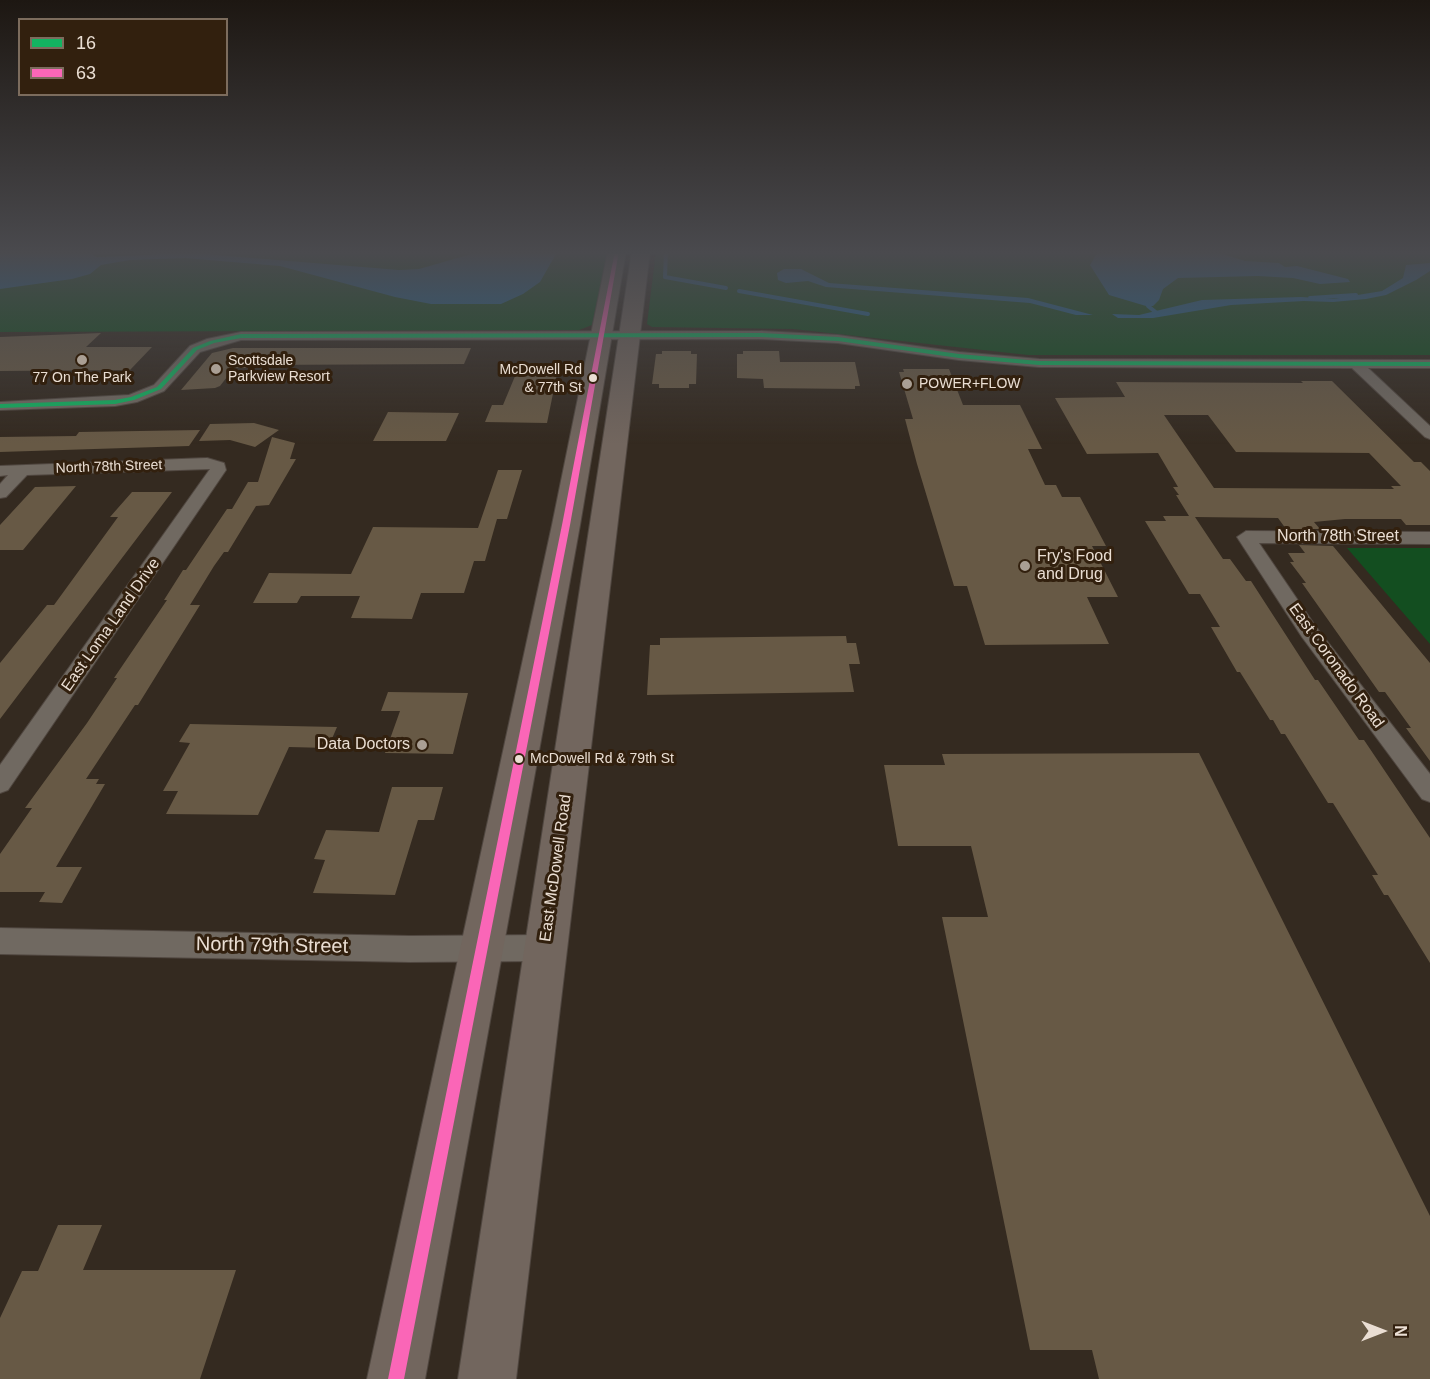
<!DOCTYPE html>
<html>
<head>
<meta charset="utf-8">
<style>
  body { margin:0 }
  #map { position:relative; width:1430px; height:1379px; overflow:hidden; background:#342a20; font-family:Helvetica,sans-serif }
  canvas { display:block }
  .legend { position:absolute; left:18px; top:18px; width:210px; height:78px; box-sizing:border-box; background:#32200e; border:2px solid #7c6c5d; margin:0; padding:8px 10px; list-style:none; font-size:18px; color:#eaded3 }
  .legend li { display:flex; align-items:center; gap:12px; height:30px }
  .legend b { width:30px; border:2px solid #7c6c5d }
  .north { position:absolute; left:1352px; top:1301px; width:60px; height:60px; -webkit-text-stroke:4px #32200e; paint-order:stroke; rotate:90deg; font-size:16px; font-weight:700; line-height:24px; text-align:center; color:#eaded3 }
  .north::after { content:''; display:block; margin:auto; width:21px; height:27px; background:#eaded3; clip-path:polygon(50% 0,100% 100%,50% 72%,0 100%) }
</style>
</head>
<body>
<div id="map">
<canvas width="1430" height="1379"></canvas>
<ul class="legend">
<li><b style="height:8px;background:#13b361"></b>16</li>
<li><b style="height:8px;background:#fa66b7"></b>63</li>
</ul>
<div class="north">N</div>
</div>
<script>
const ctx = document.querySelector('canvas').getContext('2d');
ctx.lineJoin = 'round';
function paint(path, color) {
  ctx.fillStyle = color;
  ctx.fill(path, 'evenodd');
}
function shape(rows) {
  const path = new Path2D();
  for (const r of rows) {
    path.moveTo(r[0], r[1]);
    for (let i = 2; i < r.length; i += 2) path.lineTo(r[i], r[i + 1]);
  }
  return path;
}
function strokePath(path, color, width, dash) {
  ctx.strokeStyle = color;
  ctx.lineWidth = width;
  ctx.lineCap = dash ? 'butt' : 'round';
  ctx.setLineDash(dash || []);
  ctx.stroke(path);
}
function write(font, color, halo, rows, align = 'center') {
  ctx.font = font + ' Helvetica,sans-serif';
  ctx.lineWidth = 6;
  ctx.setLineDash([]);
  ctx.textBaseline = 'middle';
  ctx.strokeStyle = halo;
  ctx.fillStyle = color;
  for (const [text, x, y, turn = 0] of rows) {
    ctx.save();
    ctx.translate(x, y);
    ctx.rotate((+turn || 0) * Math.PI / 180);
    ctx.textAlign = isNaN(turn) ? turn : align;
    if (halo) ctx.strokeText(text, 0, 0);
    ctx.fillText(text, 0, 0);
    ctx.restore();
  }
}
paint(shape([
  [0,251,608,251,592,325,579,330,0,332],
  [656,251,1430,251,1430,355,1028,355,793,329,652,327,647,324],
  [1347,548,1430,548,1430,644]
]), '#134e20');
paint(shape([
  [53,251,89,253,97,257,192,253,399,270,419,269,482,251,553,251,556,254,540,282,523,294,501,304,431,304,395,297,280,266,185,258,130,260,101,265,90,274,72,279,0,289,0,254],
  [1106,251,1213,251,1245,261,1279,263,1285,267,1297,266,1348,279,1350,282,1320,284,1293,278,1258,276,1178,278,1163,289,1159,300,1153,306,1146,306,1109,295,1090,265,1096,255],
  [1430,263,1430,271,1416,280,1386,295,1366,299,1333,302,1304,301,1231,305,1153,318,1118,318,1112,314,1139,315,1202,300,1301,297,1333,299,1382,291,1403,278,1406,265],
  [784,269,801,269,829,283,1028,298,1093,315,1076,315,1030,303,826,287,808,281,786,283,778,280,777,273]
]), '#206899');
strokePath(shape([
  [666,251,665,277,726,288],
  [80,253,83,251],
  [739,291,868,314],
  [1310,298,1356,295],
  [1148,306,1158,314]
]), '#206899', 4);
paint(shape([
  [101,333,86,347,152,347,130,370,0,371,0,337],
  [233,348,471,348,464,364,248,365,246,368,234,368,220,386,215,388,181,390,212,353],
  [662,351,691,351,691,354,697,354,696,384,689,384,689,388,659,388,659,384,652,384,656,354,662,354],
  [743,351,779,351,780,362,855,362,860,386,855,386,855,389,764,388,763,379,737,378,737,354,743,354],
  [518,369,558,369,547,423,485,422,492,405,503,405],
  [903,369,949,369,963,405,1020,405,1042,449,1028,449,1045,485,1056,485,1062,497,1080,497,1106,546,1092,546,1118,597,1087,597,1109,644,985,645,967,586,954,586,917,464,905,419,913,419,899,372,904,372],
  [1301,381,1332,381,1414,462,1421,462,1430,471,1430,525,1406,525,1401,519,1345,519,1314,522,1320,529,1286,529,1278,518,1195,517,1223,559,1230,559,1246,581,1251,581,1315,680,1318,680,1359,740,1364,740,1430,838,1430,963,1388,895,1384,895,1372,875,1378,875,1333,803,1328,803,1285,734,1281,734,1273,720,1270,720,1240,672,1237,672,1211,627,1220,627,1200,594,1189,594,1145,521,1166,521,1163,516,1189,516,1176,495,1179,495,1173,487,1178,487,1158,453,1087,454,1055,398,1125,397,1116,382,1303,383],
  [1164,415,1208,415,1236,452,1369,453,1401,486,1391,486,1394,489,1214,488],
  [388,412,459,413,446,441,373,441],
  [254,423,279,430,255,447,230,440,199,441,210,424],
  [200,430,189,446,0,452,0,437,76,436,79,432],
  [272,437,295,443,290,459,296,459,269,505,256,506,228,552,224,552,214,566,190,605,200,605,138,705,135,705,86,779,99,779,96,784,105,784,56,867,82,867,62,903,39,902,45,892,0,892,0,854,32,808,25,808,87,723,117,678,114,678,167,600,164,600,183,570,186,570,227,509,232,509,248,482,258,482],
  [498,470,522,470,507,519,497,519,485,561,474,561,464,593,421,593,412,619,351,618,360,596,301,596,297,603,253,603,269,573,351,574,373,527,478,528],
  [76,486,23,550,0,550,0,525,35,487],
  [132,492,172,492,0,719,0,663,47,605,54,605,118,517,110,517],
  [1299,545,1333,546,1430,663,1430,761,1406,728,1411,728,1385,692,1379,692,1302,583,1306,583,1290,562,1294,562,1288,553,1305,553],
  [846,636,847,643,856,643,860,664,849,664,854,692,647,695,650,645,660,645,660,638],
  [388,692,468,693,453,754,385,753,400,711,381,711],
  [190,724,337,727,328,748,289,747,258,815,166,814,178,791,163,791,190,743,179,742],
  [1199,753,1430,1216,1430,1379,1099,1379,1092,1350,1030,1350,942,917,988,917,971,846,898,846,884,765,945,765,942,754],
  [392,787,443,787,434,820,418,820,395,895,313,893,325,860,314,859,326,830,379,832],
  [58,1225,102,1225,83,1270,236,1270,200,1379,0,1379,0,1318,22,1271,38,1271]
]), '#675945');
const minor = shape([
  [761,331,838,335,959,352,1039,359,1430,360,1430,368,1368,368,1430,426,1430,439,1425,437,1352,368,1039,367,959,360,838,343,761,339,241,340,200,352,164,391,137,402,115,406,0,410,0,402,129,395,154,385,190,346,207,339,241,332,761,331],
  [207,458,224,463,226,470,8,790,0,793,0,765,210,469,27,475,6,497,0,498,0,484,8,475,0,476,0,466,207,458],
  [1246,531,1430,532,1430,544,1259,543,1316,627,1430,774,1430,802,1422,799,1302,637,1237,537,1246,531],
  [0,928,410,936,544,935,554,939,557,948,554,957,544,961,410,962,0,954,0,928]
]);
const primary = shape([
  [608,251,626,251,580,525,425,1379,367,1379,552,525,608,251],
  [632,251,650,251,516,1379,458,1379,632,251]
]);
strokePath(minor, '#504740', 2);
strokePath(primary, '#504740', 2);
paint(minor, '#706961');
paint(primary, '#72665e');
paint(shape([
  [761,333,838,337,959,354,1039,361,1430,362,1430,366,1039,365,959,358,838,341,761,337,241,338,214,343,197,350,161,389,134,400,115,404,0,408,0,404,115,400,131,397,157,387,193,348,210,341,241,334,761,333]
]), '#13b361');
paint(shape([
  [615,251,619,251,570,525,404,1379,388,1379,562,525,615,251]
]), '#fa66b7');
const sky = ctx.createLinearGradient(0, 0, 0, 444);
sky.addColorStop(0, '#1d1712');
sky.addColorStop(0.57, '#4a4a4e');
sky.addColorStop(1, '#4a4a4e00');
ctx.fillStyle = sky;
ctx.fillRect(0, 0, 1430, 444);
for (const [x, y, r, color] of [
  [82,360,6,"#aa9f94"],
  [216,369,6,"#aa9f94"],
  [593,378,5,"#eaded3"],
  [907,384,6,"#aa9f94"],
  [1025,566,6,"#aa9f94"],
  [422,745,6,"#aa9f94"],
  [519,759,5,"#eaded3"]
]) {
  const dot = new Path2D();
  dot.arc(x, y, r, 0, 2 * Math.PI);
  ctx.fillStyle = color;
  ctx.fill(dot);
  strokePath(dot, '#32200e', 2);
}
write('14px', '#eaded3', '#32200e', [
  ["Scottsdale",228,361],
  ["Parkview Resort",228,377],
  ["77 On The Park",82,378,"center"],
  ["POWER+FLOW",919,384]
], 'left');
write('14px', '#eaded3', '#32200e', [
  ["McDowell Rd",582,370],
  ["& 77th St",582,388],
  ["McDowell Rd & 79th St",530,759,"left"]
], 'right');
write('14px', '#eaded3', '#32200e', [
  ["North 78th Street",109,467,-2]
]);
write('16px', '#eaded3', '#32200e', [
  ["North 78th Street",1338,537],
  ["East Loma Land Drive",111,625,-55],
  ["East Coronado Road",1336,666,54],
  ["East McDowell Road",556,868,-82]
]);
write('16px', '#eaded3', '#32200e', [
  ["Fry's Food",1037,557],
  ["and Drug",1037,575],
  ["Data Doctors",410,745,"right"]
], 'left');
write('20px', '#eaded3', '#32200e', [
  ["North 79th Street",272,946,1]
]);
</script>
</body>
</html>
